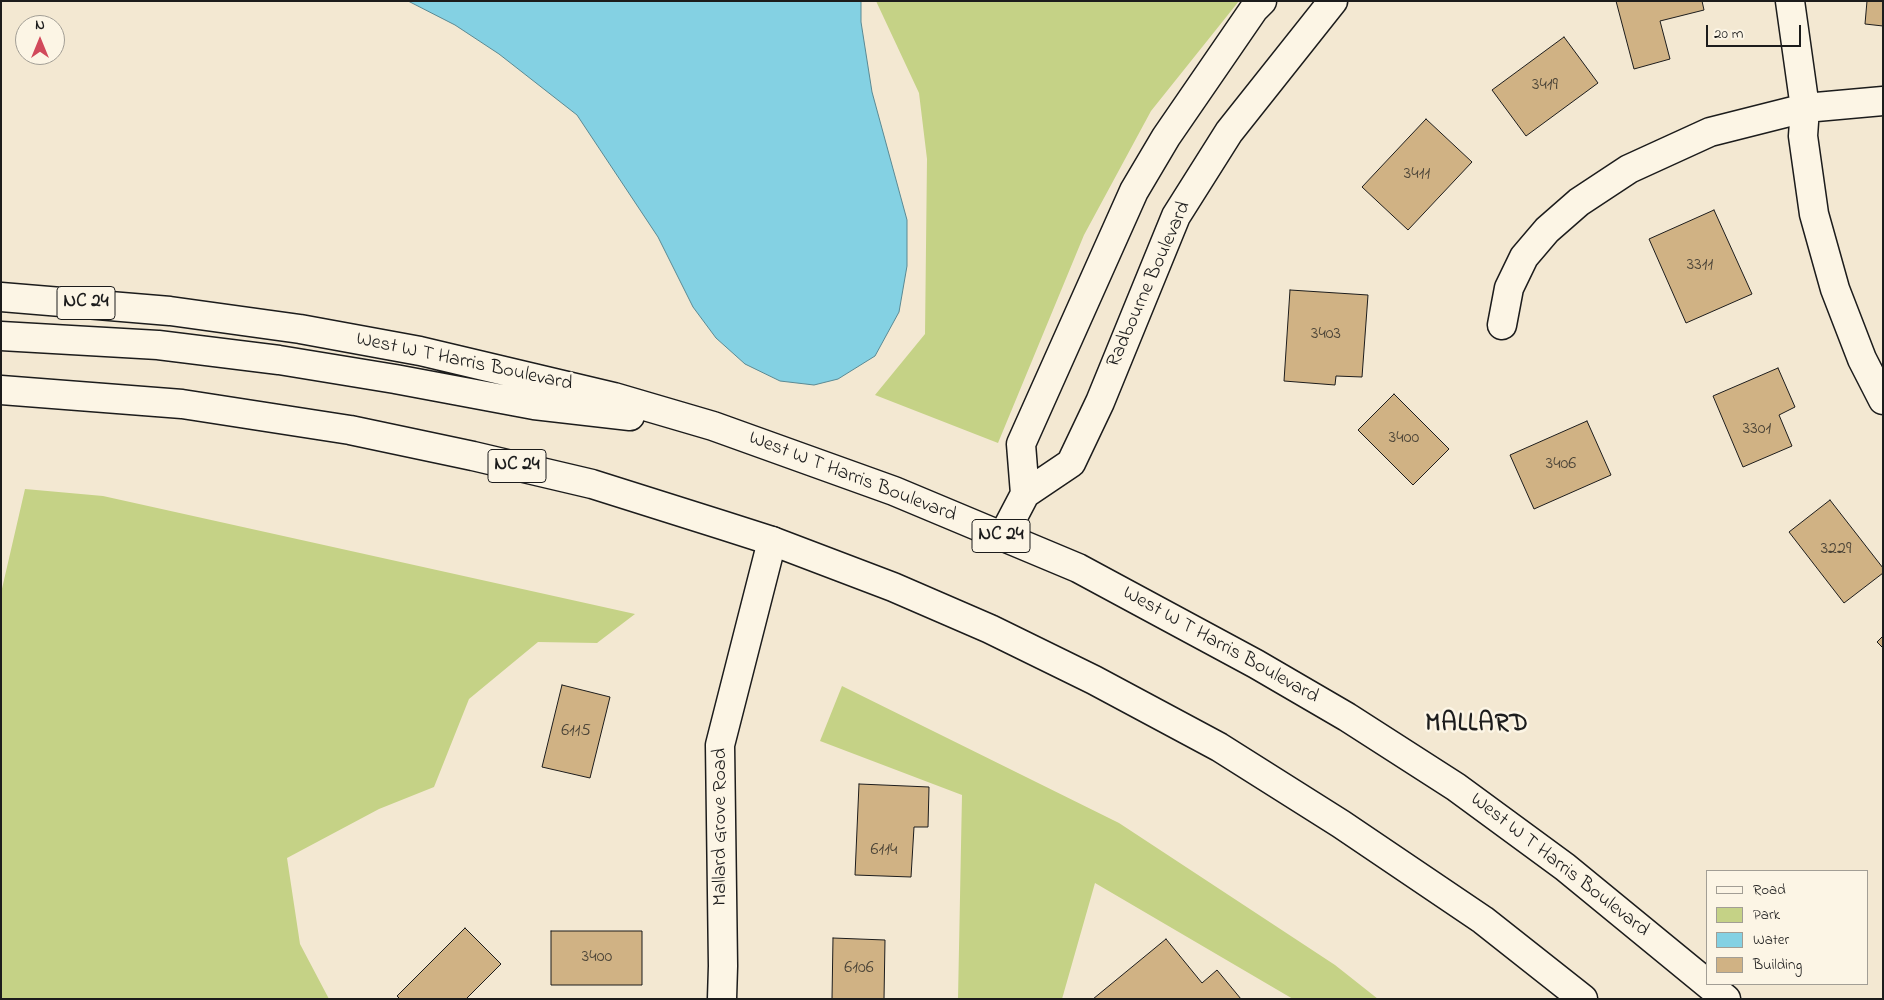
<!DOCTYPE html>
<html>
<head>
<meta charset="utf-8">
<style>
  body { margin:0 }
  #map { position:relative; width:1884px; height:1000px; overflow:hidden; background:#f3e8d2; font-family:"Indie Flower",sans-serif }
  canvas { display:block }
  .frame { position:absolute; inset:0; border:2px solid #1c1c1c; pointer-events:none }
  .legend { position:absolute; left:1706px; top:870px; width:162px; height:115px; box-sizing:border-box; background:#fcf5e5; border:1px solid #a29e95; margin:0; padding:6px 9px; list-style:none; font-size:15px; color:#1c1c1c }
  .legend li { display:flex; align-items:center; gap:10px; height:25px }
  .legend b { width:25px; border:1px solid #a29e95 }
  .north { position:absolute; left:15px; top:15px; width:50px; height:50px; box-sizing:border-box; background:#fcf5e5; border:1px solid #a29e95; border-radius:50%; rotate:0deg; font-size:14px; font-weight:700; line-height:20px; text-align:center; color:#1c1c1c }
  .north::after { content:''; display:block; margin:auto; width:18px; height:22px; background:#d1495b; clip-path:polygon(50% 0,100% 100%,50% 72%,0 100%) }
  .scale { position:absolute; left:1706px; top:25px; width:95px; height:22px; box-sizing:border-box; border:2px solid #1c1c1c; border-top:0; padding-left:6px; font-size:15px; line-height:18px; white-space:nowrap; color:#1c1c1c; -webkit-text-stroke:4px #fcf5e5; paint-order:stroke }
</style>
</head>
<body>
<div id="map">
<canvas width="1884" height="1000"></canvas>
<div class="frame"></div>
<ul class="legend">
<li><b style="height:6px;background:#fcf5e5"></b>Road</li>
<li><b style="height:14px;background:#c5d286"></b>Park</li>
<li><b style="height:14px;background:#84d1e3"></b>Water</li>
<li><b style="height:14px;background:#d0b284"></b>Building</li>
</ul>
<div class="north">N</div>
<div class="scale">20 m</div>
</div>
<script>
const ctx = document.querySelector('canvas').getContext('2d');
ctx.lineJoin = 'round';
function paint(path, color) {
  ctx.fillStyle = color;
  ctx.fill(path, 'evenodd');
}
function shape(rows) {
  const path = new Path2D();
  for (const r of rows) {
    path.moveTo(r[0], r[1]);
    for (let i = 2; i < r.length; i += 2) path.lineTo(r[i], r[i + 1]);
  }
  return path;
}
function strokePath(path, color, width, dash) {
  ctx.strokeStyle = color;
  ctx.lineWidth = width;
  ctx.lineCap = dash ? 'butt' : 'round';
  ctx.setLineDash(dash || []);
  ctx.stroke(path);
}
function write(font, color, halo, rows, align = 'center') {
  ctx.font = font + ' "Indie Flower",sans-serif';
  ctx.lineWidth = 5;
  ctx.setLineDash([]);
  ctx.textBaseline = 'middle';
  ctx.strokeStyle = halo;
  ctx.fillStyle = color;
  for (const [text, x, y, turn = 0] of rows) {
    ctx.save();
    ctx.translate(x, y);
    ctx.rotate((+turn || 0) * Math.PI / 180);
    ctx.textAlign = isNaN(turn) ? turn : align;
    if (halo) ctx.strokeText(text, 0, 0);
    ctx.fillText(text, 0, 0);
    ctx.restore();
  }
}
paint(shape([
  [876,1,1239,1,1151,111,1084,235,998,443,875,395,925,334,927,159,919,93],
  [25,489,103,496,635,614,597,643,538,642,469,699,434,787,379,809,287,858,300,944,329,999,1,999,1,593],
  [842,686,1119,823,1335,965,1378,999,1293,999,1095,883,1062,999,958,999,962,795,820,741]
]), '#c5d286');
const water = shape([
  [408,1,861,1,861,22,872,92,907,220,907,266,899,312,875,356,838,379,814,385,780,381,745,364,716,338,693,307,658,237,577,115,499,54,455,25,408,1]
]);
paint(water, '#84d1e3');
strokePath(water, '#5a8993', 1);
const building = shape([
  [1616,1,1702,1,1704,10,1660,21,1670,59,1634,69,1616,1],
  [1867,1,1883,1,1883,26,1865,24,1867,1],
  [1564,37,1598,83,1526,136,1492,90,1564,37],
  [1426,119,1472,162,1408,230,1362,187,1426,119],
  [1714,210,1752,294,1686,323,1649,239,1714,210],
  [1290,290,1368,295,1362,377,1336,376,1335,385,1284,381,1290,290],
  [1778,368,1795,407,1779,415,1792,446,1743,467,1713,396,1778,368],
  [1394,394,1449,449,1413,485,1358,430,1394,394],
  [1587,421,1611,475,1534,509,1510,455,1587,421],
  [1830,500,1883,568,1883,573,1844,603,1789,532,1830,500],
  [1883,636,1883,648,1877,642,1883,636],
  [562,685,610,697,590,778,542,767,562,685],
  [859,784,929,787,928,827,914,827,911,877,855,875,859,784],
  [465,928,501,964,466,999,400,999,397,996,465,928],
  [551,931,642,931,642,985,551,985,551,931],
  [833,938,885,940,884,999,832,999,833,938],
  [1166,939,1202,983,1217,970,1241,999,1093,999,1166,939]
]);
paint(building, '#d0b284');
strokePath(building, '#1c1c1c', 1);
const minor = shape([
  [1262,1,1254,9,1166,137,1134,191,1021,444,1025,494,1071,463,1100,402,1176,216,1229,132,1333,1],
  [1790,1,1805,108,1803,136,1814,214,1835,289,1862,359,1883,400],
  [1502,325,1509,288,1524,257,1547,230,1579,202,1629,169,1710,132,1805,108,1883,101],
  [1003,536,1025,494],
  [722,999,723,966,720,745,772,541]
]);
const primary = shape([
  [1,297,170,311,300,329,420,351,614,397,713,426,894,491,1078,568,1256,664,1347,717,1456,787,1565,867,1726,999],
  [1,336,158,345,279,360,395,379,534,405,630,416],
  [1,390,182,404,350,430,473,456,592,484,722,525,772,541,893,587,990,629,1094,680,1219,747,1341,824,1483,920,1583,999]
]);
strokePath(minor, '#1c1c1c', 31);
strokePath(primary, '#1c1c1c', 31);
strokePath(minor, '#fcf5e5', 28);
strokePath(primary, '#fcf5e5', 28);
write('18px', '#494236', null, [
  ["3419",1545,86],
  ["3411",1417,175],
  ["3311",1700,266],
  ["3403",1326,335],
  ["3301",1757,430],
  ["3400",1404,439],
  ["3406",1561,465],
  ["3229",1836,550],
  ["6115",576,732],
  ["6114",884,851],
  ["3400",597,958],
  ["6106",859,969]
]);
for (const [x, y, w] of [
  [86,303,58],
  [517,466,58],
  [1001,536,58]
]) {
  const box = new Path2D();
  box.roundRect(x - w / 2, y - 16.5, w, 33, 4);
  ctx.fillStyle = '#fcf5e5';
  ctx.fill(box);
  strokePath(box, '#1c1c1c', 1);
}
write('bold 19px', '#1c1c1c', null, [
  ["NC 24",86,303],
  ["NC 24",517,466],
  ["NC 24",1001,536]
]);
write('20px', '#1c1c1c', '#fcf5e5', [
  ["Radbourne Boulevard",1150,285,-66],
  ["West W T Harris Boulevard",464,363,12],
  ["West W T Harris Boulevard",852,478,21],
  ["West W T Harris Boulevard",1220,646,29],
  ["Mallard Grove Road",722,827,-90],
  ["West W T Harris Boulevard",1559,866,38]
]);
ctx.letterSpacing = '1px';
write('bold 25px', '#1c1c1c', '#fcf5e5', [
  ["MALLARD",1477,726]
]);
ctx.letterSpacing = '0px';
</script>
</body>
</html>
